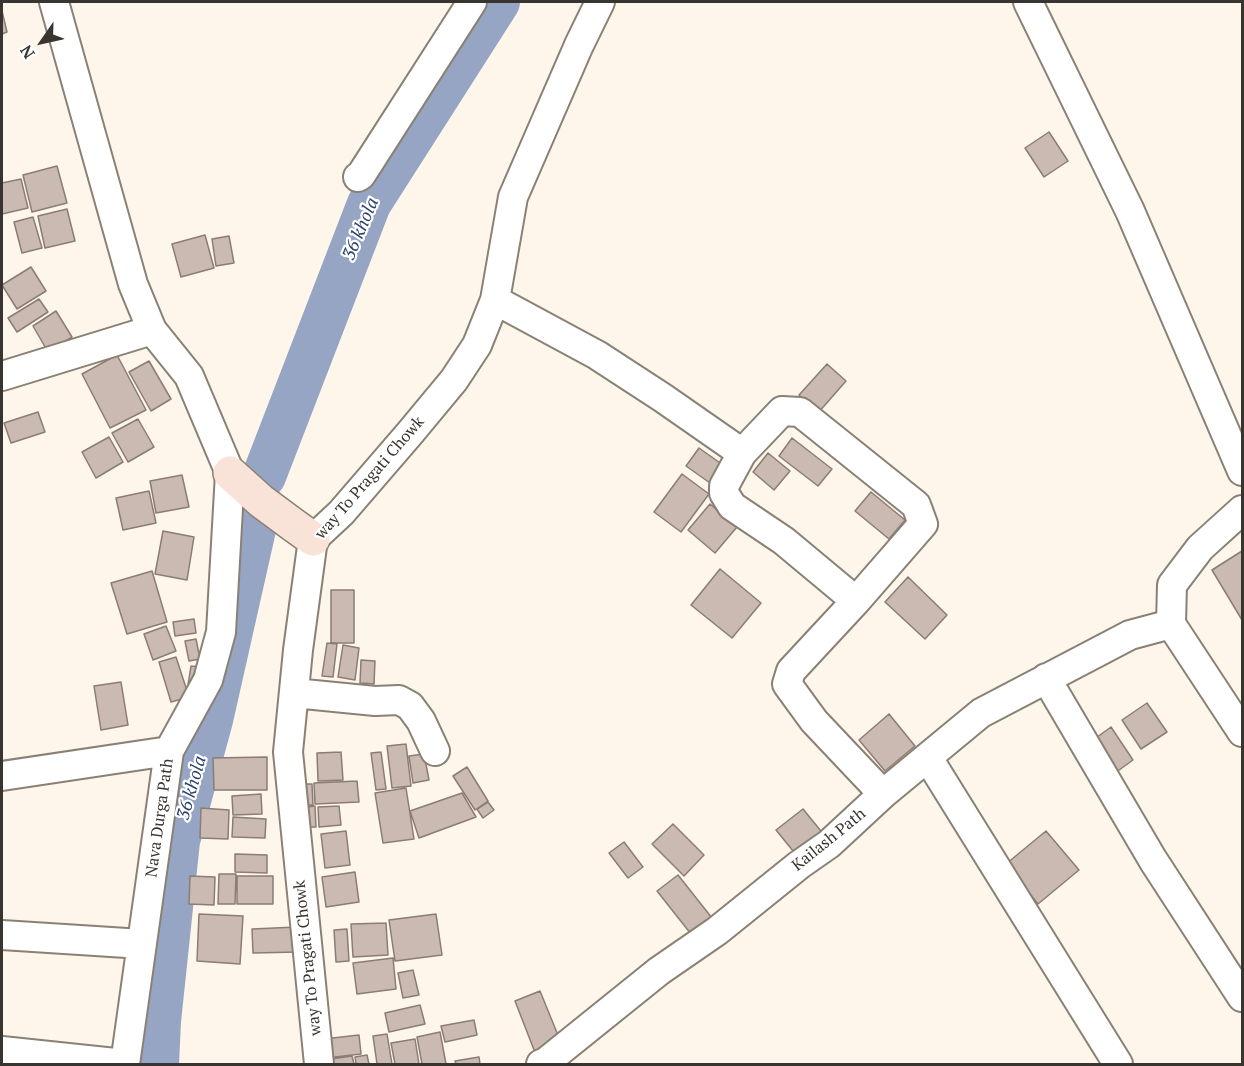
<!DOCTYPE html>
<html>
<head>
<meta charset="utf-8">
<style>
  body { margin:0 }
  #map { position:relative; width:1244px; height:1066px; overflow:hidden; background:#fef6eb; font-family:"PT Serif",serif }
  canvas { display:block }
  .frame { position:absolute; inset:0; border:3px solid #38342f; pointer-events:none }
  .north { position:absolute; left:12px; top:12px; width:60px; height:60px; -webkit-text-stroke:4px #fff; paint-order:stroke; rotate:236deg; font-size:16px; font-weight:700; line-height:24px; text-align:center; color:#38342f }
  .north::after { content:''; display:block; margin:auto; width:21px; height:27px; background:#38342f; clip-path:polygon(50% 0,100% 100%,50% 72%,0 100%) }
</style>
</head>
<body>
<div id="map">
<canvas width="1244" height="1066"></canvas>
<div class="frame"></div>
<div class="north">N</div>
</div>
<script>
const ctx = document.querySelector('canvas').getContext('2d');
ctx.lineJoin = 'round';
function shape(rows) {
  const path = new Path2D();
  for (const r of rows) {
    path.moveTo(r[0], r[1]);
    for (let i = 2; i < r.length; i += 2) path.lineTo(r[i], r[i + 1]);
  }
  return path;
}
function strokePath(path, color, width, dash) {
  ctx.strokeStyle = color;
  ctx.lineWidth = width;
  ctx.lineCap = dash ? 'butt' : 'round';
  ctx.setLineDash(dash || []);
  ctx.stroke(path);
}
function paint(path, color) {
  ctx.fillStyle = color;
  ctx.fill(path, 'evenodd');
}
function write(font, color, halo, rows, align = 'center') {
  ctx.font = font + ' "PT Serif",serif';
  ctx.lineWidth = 4.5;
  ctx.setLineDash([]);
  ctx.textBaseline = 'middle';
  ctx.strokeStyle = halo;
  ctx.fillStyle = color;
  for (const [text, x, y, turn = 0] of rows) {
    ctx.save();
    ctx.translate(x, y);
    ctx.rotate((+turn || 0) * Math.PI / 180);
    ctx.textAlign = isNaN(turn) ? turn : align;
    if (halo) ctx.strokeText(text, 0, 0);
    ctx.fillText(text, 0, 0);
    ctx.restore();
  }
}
strokePath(shape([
  [264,476,369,204,498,2],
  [157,1064,159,1021,178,841,211,720,257,516]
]), '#96a5c3', 44);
const building = shape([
  [2,11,7,32,2,34,2,11],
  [1049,132,1068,161,1044,177,1025,148,1049,132],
  [57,166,67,203,32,212,23,175,57,166],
  [21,179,28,208,2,214,2,183,21,179],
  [67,209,75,241,45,248,38,216,67,209],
  [33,217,42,248,22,253,14,222,33,217],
  [205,235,214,268,181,277,172,244,205,235],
  [229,236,234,263,216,266,212,239,229,236],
  [31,267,46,291,17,309,2,285,31,267],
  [39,299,48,312,17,332,8,318,39,299],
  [56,311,72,337,48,352,33,326,56,311],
  [117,355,146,410,110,428,82,374,117,355],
  [149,361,171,399,151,411,129,372,149,361],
  [827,364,846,381,818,413,799,395,827,364],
  [38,412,45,432,11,443,4,423,38,412],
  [138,419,154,447,128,462,112,433,138,419],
  [109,437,123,462,96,478,82,452,109,437],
  [792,438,832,469,818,486,779,456,792,438],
  [699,448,723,465,710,483,686,466,699,448],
  [768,453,790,471,774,490,753,472,768,453],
  [682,474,709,494,681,532,654,512,682,474],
  [182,475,189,507,156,513,150,481,182,475],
  [149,491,156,523,123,530,116,498,149,491],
  [871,492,905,520,889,539,855,511,871,492],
  [710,504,737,527,715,553,688,530,710,504],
  [163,531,194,537,187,580,155,574,163,531],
  [1242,551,1242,620,1212,570,1242,551],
  [720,569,761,603,732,638,691,605,720,569],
  [152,571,167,622,127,634,111,583,152,571],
  [908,577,947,615,925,639,885,602,908,577],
  [331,590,354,590,354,643,331,643,331,590],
  [194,619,196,633,175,636,173,622,194,619],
  [166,626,176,651,153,660,144,634,166,626],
  [196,639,200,659,189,661,185,641,196,639],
  [327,643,337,644,333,677,322,676,327,643],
  [343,645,359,648,355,680,338,677,343,645],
  [176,657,189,697,171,702,159,662,176,657],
  [361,660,375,661,374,684,360,683,361,660],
  [191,666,202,667,199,687,188,685,191,666],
  [121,682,128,725,101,730,94,686,121,682],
  [1147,703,1167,732,1141,749,1122,720,1147,703],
  [889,714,915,746,885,771,859,740,889,714],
  [1111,727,1133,760,1115,773,1093,740,1111,727],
  [406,744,411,786,392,788,387,746,406,744],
  [341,752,343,780,318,781,317,753,341,752],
  [381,752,386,789,376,790,371,753,381,752],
  [424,754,429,780,413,783,409,756,424,754],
  [267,757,267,790,214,790,213,758,267,757],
  [467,767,488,801,475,810,453,776,467,767],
  [357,781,359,802,315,804,314,783,357,781],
  [306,784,312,784,313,805,307,805,306,784],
  [406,788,414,839,383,843,375,793,406,788],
  [462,793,476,817,419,838,410,811,462,793],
  [261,794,262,814,233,815,232,796,261,794],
  [488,802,494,810,483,818,477,809,488,802],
  [315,806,316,827,308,827,307,807,315,806],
  [339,806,341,825,319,827,318,807,339,806],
  [201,808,229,810,228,839,200,838,201,808],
  [803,809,825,836,798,857,776,830,803,809],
  [233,817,266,819,265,838,232,837,233,817],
  [673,824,704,855,684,876,652,844,673,824],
  [346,831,350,865,325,868,321,834,346,831],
  [1046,831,1079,870,1038,904,1006,864,1046,831],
  [624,842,643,867,628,878,609,853,624,842],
  [235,854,267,855,267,873,235,872,235,854],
  [355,872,359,902,326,907,322,877,355,872],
  [219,874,236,874,235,904,218,904,219,874],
  [678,875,712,918,691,934,657,891,678,875],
  [190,876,215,877,214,905,189,904,190,876],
  [237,876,273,876,273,904,237,904,237,876],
  [199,914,243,916,240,964,197,961,199,914],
  [436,914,442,955,395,961,389,920,436,914],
  [386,923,388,955,353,957,351,924,386,923],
  [297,927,298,952,253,953,252,929,297,927],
  [347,929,349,961,336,962,334,930,347,929],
  [393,958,396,989,357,994,353,963,393,958],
  [413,970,419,995,403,998,398,973,413,970],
  [540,991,562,1045,536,1055,515,1001,540,991],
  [420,1005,425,1024,389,1032,385,1013,420,1005],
  [474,1020,477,1035,445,1042,441,1026,474,1020],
  [440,1032,446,1064,422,1064,417,1037,440,1032],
  [387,1034,392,1064,377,1064,373,1036,387,1034],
  [359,1035,361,1054,326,1058,324,1039,359,1035],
  [415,1039,419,1064,395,1064,391,1043,415,1039],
  [367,1055,369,1064,356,1064,355,1057,367,1055],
  [352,1056,354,1064,326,1064,325,1060,352,1056],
  [479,1057,480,1064,456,1064,455,1061,479,1057]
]);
paint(building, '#cabab2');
strokePath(building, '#8b7c75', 1.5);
const street = shape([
  [54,2,133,284,152,330,189,376,230,473,221,632,208,680,169,751,125,1064],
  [1028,2,1130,211,1242,471],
  [358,177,361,175,472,2],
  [495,300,597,355,663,398,742,453,782,411,800,412,916,505,923,524,856,601,791,671,787,684,814,721,883,794],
  [2,376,152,330],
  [742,453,724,486,724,493,732,506,784,541,856,601],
  [1242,510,1200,548,1172,585,1171,624,1242,732],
  [1046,678,1153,860,1242,997],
  [294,693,375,701,399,700,410,706,421,721,435,751],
  [928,758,1118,1064],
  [2,776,169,751],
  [2,935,142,944],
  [2,1051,125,1064],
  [319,1064,288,752,298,650,313,539,341,513,410,433,454,380,477,345,495,300,513,197,579,45,600,2],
  [541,1064,546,1062,659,971,717,931,799,865,829,844,883,794,981,713,1130,635,1171,624]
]);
const secondary = shape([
  [230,473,261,501,292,524,313,539]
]);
strokePath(street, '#8a8175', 32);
strokePath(secondary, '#8a8175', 36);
strokePath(street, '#fff', 28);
strokePath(secondary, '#f9e2d8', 33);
write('16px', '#38342f', '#fff', [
  ["way To Pragati Chowk",370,478,-49],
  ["Nava Durga Path",160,818,-82],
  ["Kailash Path",829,840,-39],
  ["way To Pragati Chowk",308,958,-96]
]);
write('italic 18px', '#2b406a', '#fff', [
  ["36 khola",361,229,-67],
  ["36 khola",192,788,-74]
]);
</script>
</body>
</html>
